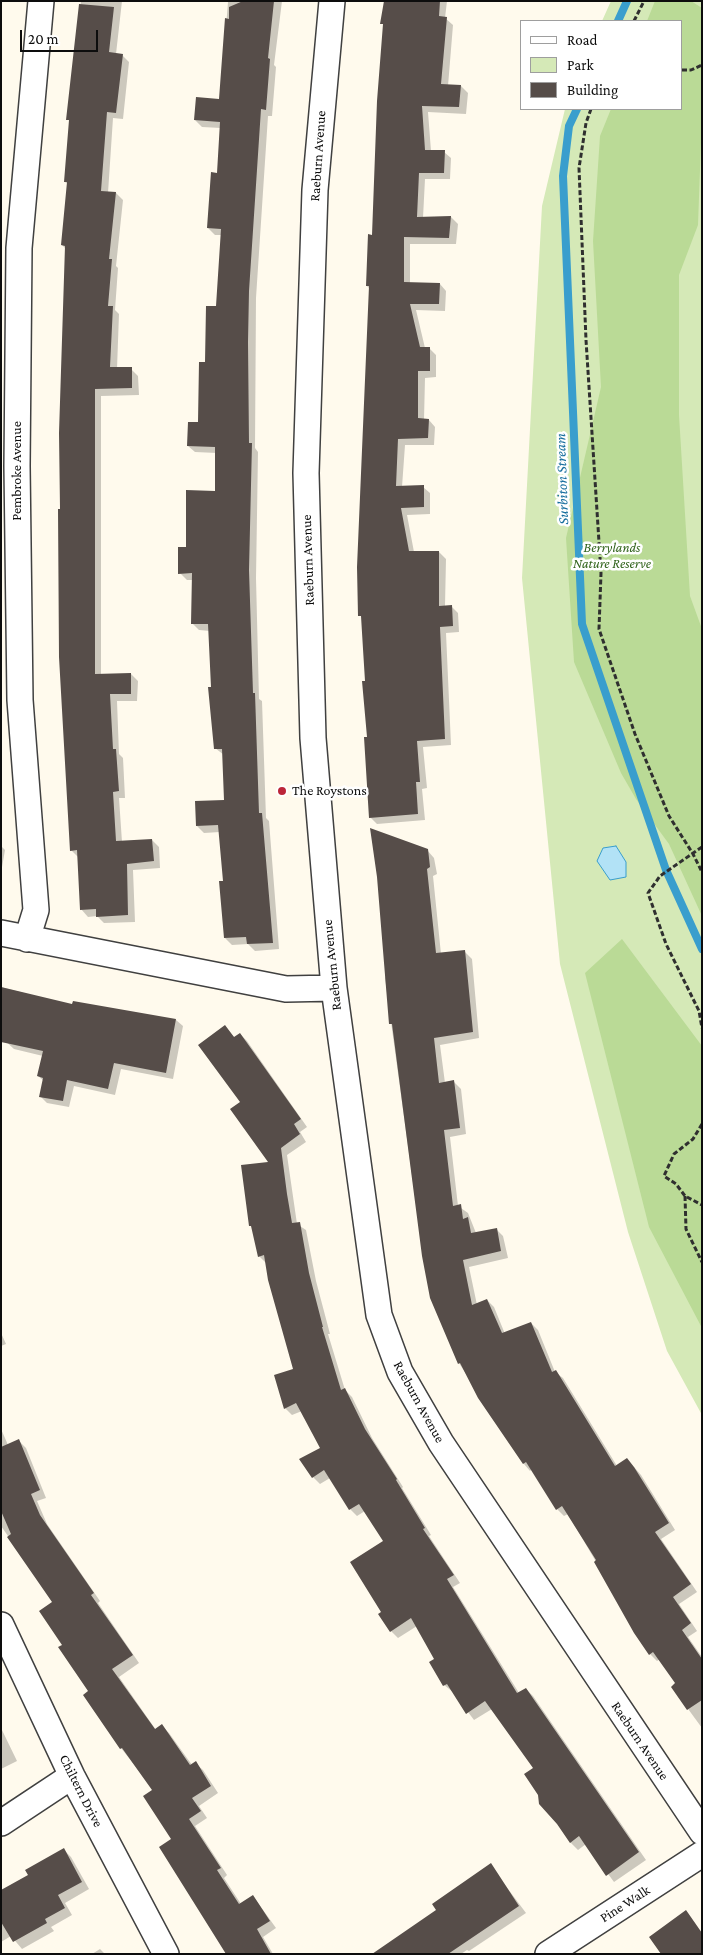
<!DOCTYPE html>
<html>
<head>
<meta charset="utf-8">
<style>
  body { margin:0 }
  #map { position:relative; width:703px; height:1955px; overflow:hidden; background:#fffaed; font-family:"Crimson Pro",serif }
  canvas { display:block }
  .frame { position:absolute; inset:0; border:2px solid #0d0d0d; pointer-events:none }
  .legend { position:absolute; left:520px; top:20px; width:162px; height:90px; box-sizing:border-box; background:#fff; border:1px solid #9e9e9e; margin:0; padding:6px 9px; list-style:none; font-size:15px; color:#0d0d0d }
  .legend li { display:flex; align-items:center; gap:10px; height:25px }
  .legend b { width:25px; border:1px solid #9e9e9e }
  .scale { position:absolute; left:20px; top:30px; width:78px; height:22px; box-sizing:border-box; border:2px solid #0d0d0d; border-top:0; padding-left:6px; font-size:15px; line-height:18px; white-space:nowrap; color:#0d0d0d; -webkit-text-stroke:4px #fff; paint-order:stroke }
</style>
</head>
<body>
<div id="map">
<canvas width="703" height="1955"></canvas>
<div class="frame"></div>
<ul class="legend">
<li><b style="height:6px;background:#fff"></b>Road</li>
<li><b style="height:14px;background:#d5e9b7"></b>Park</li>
<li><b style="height:14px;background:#564d49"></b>Building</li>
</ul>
<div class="scale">20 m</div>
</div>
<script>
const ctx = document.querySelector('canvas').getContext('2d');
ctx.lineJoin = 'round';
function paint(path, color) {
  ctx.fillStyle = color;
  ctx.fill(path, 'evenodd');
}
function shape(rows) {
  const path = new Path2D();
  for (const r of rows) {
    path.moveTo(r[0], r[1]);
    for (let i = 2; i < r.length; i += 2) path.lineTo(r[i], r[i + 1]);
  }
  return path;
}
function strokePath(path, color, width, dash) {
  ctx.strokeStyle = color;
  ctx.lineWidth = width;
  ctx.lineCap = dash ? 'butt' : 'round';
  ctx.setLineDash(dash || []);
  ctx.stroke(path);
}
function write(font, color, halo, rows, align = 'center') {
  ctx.font = font + ' "Crimson Pro",serif';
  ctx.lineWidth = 5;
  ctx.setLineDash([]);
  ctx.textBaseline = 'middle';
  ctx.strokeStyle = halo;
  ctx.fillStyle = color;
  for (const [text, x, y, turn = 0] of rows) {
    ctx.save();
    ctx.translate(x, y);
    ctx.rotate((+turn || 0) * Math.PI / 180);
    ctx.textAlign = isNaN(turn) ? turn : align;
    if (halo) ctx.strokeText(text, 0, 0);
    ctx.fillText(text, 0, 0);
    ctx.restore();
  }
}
paint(shape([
  [611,1,702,1,702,1415,667,1351,628,1232,560,964,522,578,542,206,565,109,682,109,682,21,602,21]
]), '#d5e9b7');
paint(shape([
  [655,1,691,1,702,8,702,115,698,225,679,275,679,415,690,596,702,629,702,916,669,844,636,799,621,773,574,662,566,538,601,387,593,241,600,136,611,109,682,109,682,21,647,21],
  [622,939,702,1046,702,1328,649,1227,585,973]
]), '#bada96');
const water = shape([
  [616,846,626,862,626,877,610,880,597,861,603,848,616,846]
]);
paint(water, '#b2e2f6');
strokePath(water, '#399ecd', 1);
paint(shape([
  [81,1,122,1,116,54,122,55,129,62,123,119,113,118,108,193,116,193,123,200,116,266,118,268,115,310,119,314,117,369,131,369,138,376,139,395,101,396,101,675,131,674,138,681,137,701,117,701,119,754,123,758,125,798,119,798,122,842,152,840,159,847,160,868,133,870,135,922,104,923,97,916,88,917,81,909,79,858,71,850,61,510,66,249,62,245,68,184,65,182,70,122,68,119],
  [220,1,282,1,274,65,276,67,272,116,268,116,256,298,255,448,258,452,256,578,259,699,262,701,266,818,269,821,279,949,255,951,248,944,232,945,225,938,224,882,220,832,204,833,197,826,226,801,224,755,215,748,210,631,199,630,192,623,193,580,187,580,180,573,187,549,217,492,217,453,195,452,188,446,199,423,206,363,217,307,222,235,215,235,208,228,218,174,221,128,202,127,195,120,220,101,228,2],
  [385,1,447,1,445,18,453,25,448,86,461,86,468,93,466,114,428,112,431,151,444,152,451,158,450,179,425,179,423,218,451,217,458,224,456,244,410,244,410,283,440,284,446,291,445,311,416,310,425,348,429,348,436,355,436,377,425,378,424,420,429,420,435,427,434,445,405,445,402,487,423,487,430,493,430,514,407,515,414,552,439,552,446,559,445,606,451,606,458,613,459,632,446,633,451,745,423,747,427,788,422,789,425,820,377,824,370,817,366,682,370,289,367,286,373,236,384,25,382,23],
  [1,846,5,850,1,873],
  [427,850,434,858,437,874,433,876,441,954,465,952,472,959,479,1038,440,1045,445,1083,454,1082,461,1089,466,1134,450,1137,458,1206,468,1213,476,1233,496,1229,503,1236,508,1258,469,1267,477,1305,487,1300,494,1307,505,1334,531,1323,538,1330,555,1372,563,1378,617,1466,634,1467,641,1475,675,1530,661,1539,697,1592,679,1604,697,1631,688,1637,702,1657,702,1728,672,1687,677,1683,660,1659,657,1661,650,1654,568,1514,564,1516,557,1509,532,1469,530,1471,524,1464,459,1363,423,1256,385,978],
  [1,987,73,1006,74,1003,176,1020,183,1026,173,1079,121,1069,115,1095,74,1086,69,1107,47,1103,40,1096,44,1081,38,1076,43,1056,14,1049,1,1037],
  [225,1027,235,1038,240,1034,247,1041,307,1127,300,1132,306,1142,287,1155,297,1224,306,1230,316,1281,330,1334,328,1334,345,1390,352,1397,372,1438,403,1487,402,1488,431,1535,429,1536,460,1583,453,1587,519,1693,526,1689,533,1696,646,1860,614,1882,586,1844,578,1850,571,1843,558,1823,535,1768,492,1709,474,1720,453,1692,444,1685,436,1659,417,1626,398,1638,391,1631,382,1612,385,1542,365,1511,357,1516,350,1509,330,1478,320,1484,313,1477,321,1448,302,1411,292,1415,285,1408,294,1370,266,1263,259,1256,270,1163,242,1102],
  [1,1333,6,1344,1,1346],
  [1,1429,8,1445,19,1441,26,1448,46,1498,37,1501,47,1524,100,1601,98,1603,139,1663,119,1677,156,1730,162,1726,169,1733,192,1765,195,1763,203,1770,218,1793,199,1806,207,1818,195,1826,227,1875,224,1878,241,1904,253,1896,276,1928,263,1937,273,1954,226,1954,173,1840,154,1790,121,1748,64,1645,54,1602,1,1526],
  [1,1728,17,1761,1,1769],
  [64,1850,71,1857,89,1889,65,1903,72,1915,51,1927,54,1931,22,1949,11,1936,1,1942,1,1892,30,1875],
  [490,1865,526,1913,469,1951,467,1950,461,1954,393,1954,438,1910],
  [100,1949,105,1954,92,1954]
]), '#0003');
strokePath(shape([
  [618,21,627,1],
  [577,109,569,126,563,176,582,624,666,870,702,949]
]), '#399ecd', 8);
paint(shape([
  [243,1,274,1,268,58,270,59,266,110,261,109,249,291,248,342,249,443,252,443,249,570,253,693,255,693,259,813,262,813,273,943,247,944,246,937,224,938,219,881,223,881,218,825,196,826,195,801,224,800,222,749,214,749,208,687,211,687,208,624,191,624,192,573,178,574,178,547,186,547,186,490,215,491,215,447,187,446,188,422,198,422,199,362,205,362,206,306,216,306,221,229,207,228,211,172,217,173,220,122,194,120,196,97,219,99,225,18,229,19,229,7],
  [384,1,440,1,439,16,447,17,441,84,461,85,459,107,422,106,425,150,445,150,444,173,419,173,417,217,451,216,449,238,404,237,404,282,440,283,439,304,410,304,420,347,430,347,430,371,418,371,418,418,429,419,428,438,398,439,396,486,424,485,424,507,401,508,409,551,439,551,439,606,452,605,453,626,440,627,445,739,417,741,420,782,416,782,418,814,369,818,364,737,367,737,362,681,365,681,363,649,361,616,358,616,357,567,369,286,366,286,368,234,372,235,377,101,383,24,380,24],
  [79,4,114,7,109,52,123,54,116,113,107,112,101,191,116,192,109,259,112,259,108,306,113,306,110,367,132,367,132,388,95,389,95,674,131,673,131,694,110,694,113,749,116,749,119,791,113,792,116,841,152,839,154,861,127,864,128,915,96,917,96,909,80,910,77,850,70,851,59,657,58,509,60,509,59,433,65,246,61,245,67,182,64,182,69,120,66,120],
  [370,828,428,849,430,867,427,869,436,953,465,950,473,1032,434,1038,439,1083,454,1080,460,1128,444,1130,453,1206,461,1204,463,1219,468,1217,471,1233,497,1228,501,1251,463,1260,472,1305,487,1299,502,1333,531,1322,552,1372,556,1370,615,1466,627,1458,634,1467,669,1523,655,1532,691,1584,673,1597,691,1623,682,1630,702,1659,702,1700,687,1710,671,1687,675,1683,653,1652,649,1655,634,1633,594,1562,596,1560,562,1506,556,1510,526,1462,523,1464,478,1398,460,1363,458,1364,430,1298,422,1256,392,1024,389,1024,377,877],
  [1,987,72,1004,73,1001,176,1019,166,1073,114,1063,108,1089,67,1080,63,1101,39,1097,43,1078,37,1076,43,1051,1,1042],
  [225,1025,234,1037,240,1033,301,1119,294,1124,300,1134,281,1148,287,1194,292,1223,300,1222,309,1273,323,1327,322,1327,341,1390,345,1388,365,1429,397,1479,396,1480,425,1528,423,1529,454,1575,447,1579,517,1693,526,1688,639,1852,606,1876,579,1836,570,1843,557,1824,539,1804,538,1795,524,1774,533,1768,485,1701,466,1714,447,1684,443,1686,429,1662,434,1659,411,1618,390,1632,378,1614,381,1612,350,1562,383,1541,359,1504,349,1510,324,1470,312,1478,299,1459,320,1448,296,1403,284,1409,274,1375,293,1369,268,1280,264,1255,258,1257,251,1226,249,1226,241,1165,268,1162,230,1109,240,1102,198,1045],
  [19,1439,40,1490,31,1494,40,1515,94,1593,91,1595,133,1655,112,1669,155,1729,162,1724,190,1765,196,1761,211,1786,192,1798,201,1811,189,1819,221,1868,217,1870,239,1904,253,1895,270,1921,257,1929,271,1954,226,1954,159,1847,171,1839,143,1796,152,1790,122,1748,120,1749,83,1695,88,1691,58,1647,62,1645,39,1611,52,1602,7,1537,11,1534,1,1511,1,1447],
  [64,1848,82,1882,58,1895,65,1908,45,1919,47,1923,13,1942,1,1922,1,1890,28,1875,25,1870],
  [491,1863,519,1906,448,1954,372,1954,436,1910,432,1904],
  [686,1910,702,1933,702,1954,661,1954,649,1937]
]), '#564d49');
const minor = shape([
  [332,1,315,190,306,473,313,738,334,988,379,1315,400,1372,441,1443,702,1832],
  [1,933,286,989,334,988],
  [27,939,36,910,20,700,17,466,19,248,41,1],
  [1,1625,72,1776,166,1954],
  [1,1823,72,1776],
  [548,1954,702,1854]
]);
strokePath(minor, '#404040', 28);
strokePath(shape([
  [634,21,644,1],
  [682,70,691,70,702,65],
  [591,109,586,123,579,168,586,340,601,573,599,629,635,734,669,816,693,854,702,872],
  [702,847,660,876,648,893,666,944,699,1011,702,1028],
  [702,1124,693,1139,674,1154,664,1176,676,1184,685,1196,702,1205],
  [685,1196,686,1229,702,1262]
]), '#2f2f2f', 3, [5, 2.5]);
strokePath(minor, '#fff', 25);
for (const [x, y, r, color] of [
  [282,791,5,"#bc2539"]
]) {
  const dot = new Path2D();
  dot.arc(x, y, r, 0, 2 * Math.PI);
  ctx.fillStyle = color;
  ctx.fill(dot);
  strokePath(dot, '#fff', 2);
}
write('14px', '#0d0d0d', '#fff', [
  ["Raeburn Avenue",318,156,-86],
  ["Pembroke Avenue",17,471,-90],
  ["Raeburn Avenue",308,560,-92],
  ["Raeburn Avenue",332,965,-96],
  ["Raeburn Avenue",419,1402,61],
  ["Raeburn Avenue",640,1741,56],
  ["Chiltern Drive",81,1791,63],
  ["Pine Walk",625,1904,-33]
]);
write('italic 14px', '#32641d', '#fff', [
  ["Berrylands",612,548],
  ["Nature Reserve",612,564]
]);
write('14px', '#0d0d0d', '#fff', [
  ["The Roystons",292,791]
], 'left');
write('italic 15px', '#176e9e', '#fff', [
  ["Surbiton Stream",562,479,-92]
]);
</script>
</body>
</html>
